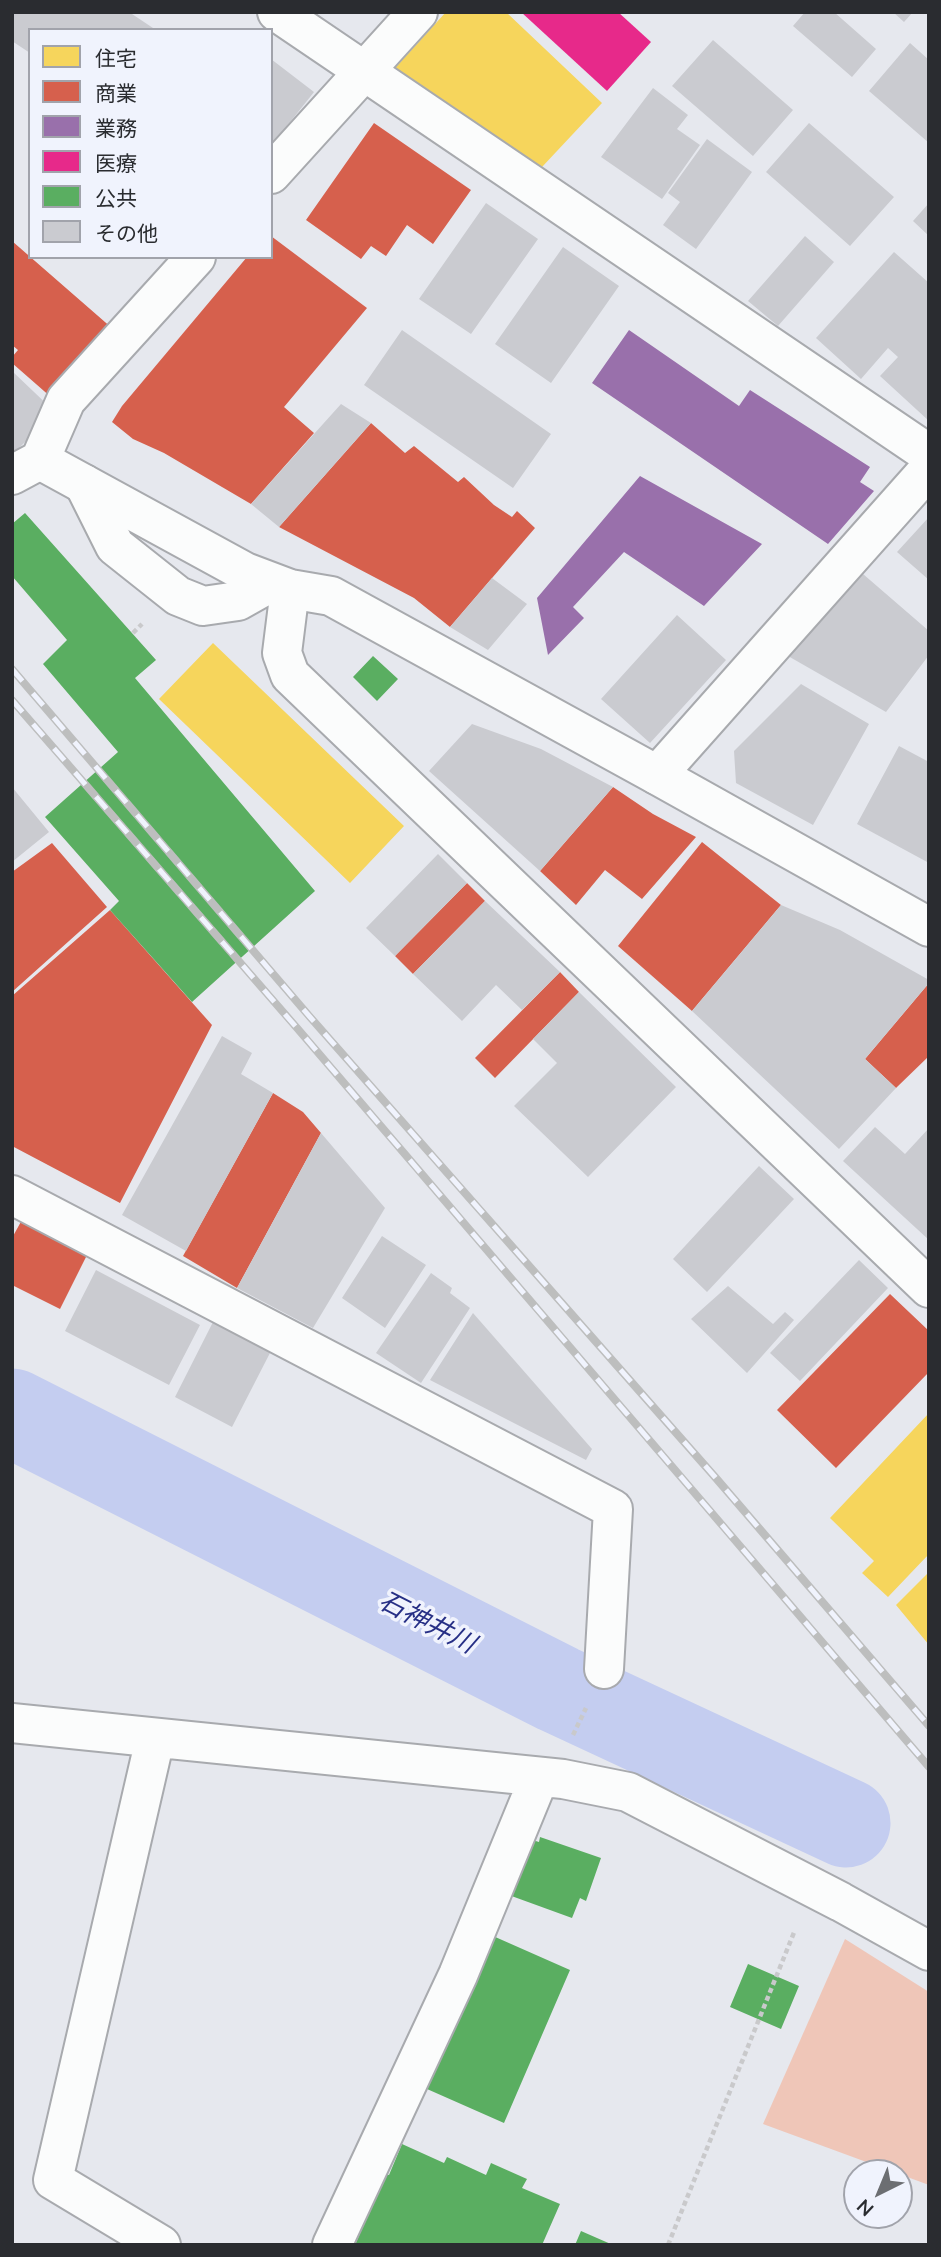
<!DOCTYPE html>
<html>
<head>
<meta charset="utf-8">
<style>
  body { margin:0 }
  #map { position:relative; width:941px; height:2257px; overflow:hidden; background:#e6e8ee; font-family:Mulish,"Noto Sans JP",sans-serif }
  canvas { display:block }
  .frame { position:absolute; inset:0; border:14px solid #2a2c30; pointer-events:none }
  .legend { position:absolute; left:28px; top:28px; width:245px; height:231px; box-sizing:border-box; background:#f0f3fd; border:2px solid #a1a3ab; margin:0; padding:9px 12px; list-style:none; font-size:21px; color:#2a2c30 }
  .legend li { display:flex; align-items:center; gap:14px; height:35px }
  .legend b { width:35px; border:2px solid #a1a3ab }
  .north { position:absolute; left:843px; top:2159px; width:70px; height:70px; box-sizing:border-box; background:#f0f3fd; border:2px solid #a1a3ab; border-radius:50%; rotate:223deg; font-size:19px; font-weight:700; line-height:28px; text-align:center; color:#2a2c30 }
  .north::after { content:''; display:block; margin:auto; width:24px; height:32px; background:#6c6e72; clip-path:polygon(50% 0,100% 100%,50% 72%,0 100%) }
</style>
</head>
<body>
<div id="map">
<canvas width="941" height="2257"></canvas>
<div class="frame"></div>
<ul class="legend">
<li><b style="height:19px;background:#f6d55c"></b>住宅</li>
<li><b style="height:19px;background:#d6604d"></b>商業</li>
<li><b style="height:19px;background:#9970ab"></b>業務</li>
<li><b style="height:19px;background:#e7298a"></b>医療</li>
<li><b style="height:19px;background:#5aae61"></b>公共</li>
<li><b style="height:19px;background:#cacbd0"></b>その他</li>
</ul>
<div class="north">N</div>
</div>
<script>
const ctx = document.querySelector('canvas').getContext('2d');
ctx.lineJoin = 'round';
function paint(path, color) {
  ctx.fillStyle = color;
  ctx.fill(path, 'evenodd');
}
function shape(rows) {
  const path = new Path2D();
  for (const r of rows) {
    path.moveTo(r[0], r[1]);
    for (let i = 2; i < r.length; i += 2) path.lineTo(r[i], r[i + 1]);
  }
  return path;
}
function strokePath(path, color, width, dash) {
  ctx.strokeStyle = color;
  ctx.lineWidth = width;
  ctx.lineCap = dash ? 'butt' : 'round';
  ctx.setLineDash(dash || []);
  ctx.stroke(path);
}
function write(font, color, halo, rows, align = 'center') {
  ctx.font = font + ' Mulish,"Noto Sans JP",sans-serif';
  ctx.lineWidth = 7;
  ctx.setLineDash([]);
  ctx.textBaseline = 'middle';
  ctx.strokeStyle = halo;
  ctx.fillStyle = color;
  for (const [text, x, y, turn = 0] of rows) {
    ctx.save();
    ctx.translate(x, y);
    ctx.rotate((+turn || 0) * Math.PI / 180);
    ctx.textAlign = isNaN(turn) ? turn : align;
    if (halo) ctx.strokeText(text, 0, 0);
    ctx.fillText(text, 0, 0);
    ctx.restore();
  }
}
paint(shape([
  [845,1939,929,1992,929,2185,763,2124]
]), '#efc6b8');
paint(shape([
  [446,12,506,12,602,103,542,167,395,68],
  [213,643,404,826,350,883,159,699],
  [929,1413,929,1554,888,1597,862,1573,874,1561,830,1518],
  [929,1572,929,1645,896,1605]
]), '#f6d55c');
paint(shape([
  [374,123,471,190,433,244,407,225,386,256,371,246,361,259,306,220],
  [271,236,367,308,284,407,314,433,251,504,164,453,133,439,112,422,122,406,247,257,271,257],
  [12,241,113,329,52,398,12,363,12,357,18,350,12,345],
  [371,423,405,453,414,446,458,482,464,477,494,505,512,517,517,511,535,528,450,627,414,598,279,527],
  [613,787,653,814,696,837,642,899,605,870,576,905,540,871],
  [702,842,781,905,692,1011,618,946],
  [52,843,107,907,12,992,12,872],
  [467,883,485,901,413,974,395,956],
  [110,910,212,1025,120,1203,12,1146,12,996],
  [560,972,579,992,495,1078,475,1058],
  [929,983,929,1056,896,1088,865,1059],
  [273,1093,303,1112,321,1133,237,1288,183,1256],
  [23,1218,89,1251,60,1309,12,1285,12,1238],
  [890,1294,929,1331,929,1372,836,1468,777,1410]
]), '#d6604d');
paint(shape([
  [629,330,739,406,750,390,870,467,860,482,874,491,828,544,592,383],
  [640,476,762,544,704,606,624,552,573,607,584,618,548,655,537,598]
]), '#9970ab');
paint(shape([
  [521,12,618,12,651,42,607,91]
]), '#e7298a');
paint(shape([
  [25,513,156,660,135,678,315,891,192,1002,110,910,119,901,45,817,118,752,43,664,67,640,12,576,12,524],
  [373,656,398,679,377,701,353,677],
  [540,1837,601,1858,586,1901,580,1898,572,1918,506,1894,526,1838,539,1842],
  [493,1936,570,1970,504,2123,427,2089],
  [748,1964,799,1986,781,2029,730,2007],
  [402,2144,444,2163,447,2157,486,2175,491,2163,527,2179,522,2188,560,2204,542,2245,355,2245,385,2174,389,2175],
  [581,2231,613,2245,575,2245]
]), '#5aae61');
strokePath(shape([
  [12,1413,558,1689,846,1823]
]), '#c4cdf0', 89);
paint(shape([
  [12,12,129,12,156,30,30,30,30,53,12,41],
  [805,12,834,12,876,49,852,77,793,26],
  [893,12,913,12,904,22],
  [713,40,793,110,753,156,672,86],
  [910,43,929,60,929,143,869,91],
  [271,59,314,92,271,146],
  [653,88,688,115,677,129,700,145,662,199,601,157],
  [809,123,894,197,850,246,766,172],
  [707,139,752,172,696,249,663,225,680,202,668,193],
  [486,203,538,239,471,334,419,299],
  [929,203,929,236,913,221],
  [805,236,834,262,778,326,748,301],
  [563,247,619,286,551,383,495,344],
  [894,252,929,283,929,421,880,376,898,357,888,348,861,379,816,338],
  [402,330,551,434,513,488,364,385],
  [12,371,55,412,12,455],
  [341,404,371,423,279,527,251,504],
  [929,517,929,580,897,552],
  [863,574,929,631,929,655,886,712,788,656],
  [492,578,527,604,488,650,450,627],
  [677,615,726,660,650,743,601,699],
  [801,684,869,724,813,825,736,783,734,751],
  [472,724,541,749,613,787,540,871,429,771],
  [899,746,929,762,929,863,857,824],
  [12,787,49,832,12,862],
  [438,854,467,883,395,956,366,928],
  [485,901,560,972,522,1010,496,985,462,1021,413,974],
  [781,905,840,930,929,980,929,983,865,1059,896,1088,839,1149,692,1011],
  [579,992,676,1087,588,1177,514,1106,557,1063,533,1039],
  [222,1036,252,1053,241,1074,273,1093,186,1251,122,1215],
  [875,1127,905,1154,929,1128,929,1240,843,1161],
  [321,1133,385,1208,313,1328,237,1288],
  [759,1166,794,1199,707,1292,673,1259],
  [382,1236,426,1265,385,1328,342,1298],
  [859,1260,888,1288,800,1381,770,1353],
  [96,1270,200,1325,169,1385,65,1331],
  [431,1273,452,1288,450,1293,470,1308,421,1383,376,1353],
  [728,1286,773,1324,785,1312,794,1320,747,1373,691,1319],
  [473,1313,592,1449,586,1460,430,1380],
  [213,1322,271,1351,232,1427,175,1397]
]), '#cacbd0');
const minor = shape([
  [277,12,929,454],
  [271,174,418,12],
  [12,475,40,460,66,400,196,257],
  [84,484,115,546,178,596,203,606,238,601,270,583],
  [290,589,282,653,290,675,929,1288],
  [657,775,929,469],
  [12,1195,613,1509,604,1669],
  [12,1723,563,1779,628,1792,841,1902,929,1951],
  [155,1739,53,2180,161,2245],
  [332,2245,458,1975,539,1778]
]);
const tertiary = shape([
  [40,460,245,572,290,589,331,596,657,775,929,927]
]);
strokePath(minor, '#a8aaae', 42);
strokePath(tertiary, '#a8aaae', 42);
strokePath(shape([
  [133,633,142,624],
  [573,1735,586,1708],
  [668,2245,795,1930]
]), '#c9c9cb', 4.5, [5, 3.5]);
strokePath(minor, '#fbfcfc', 38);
strokePath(tertiary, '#fbfcfc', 38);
const rail = shape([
  [12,669,310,1017,715,1477,929,1726],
  [12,700,297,1028,929,1767]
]);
strokePath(rail, '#bdbebe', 8);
strokePath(rail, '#f0f3fd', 5, [16]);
write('italic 26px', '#273086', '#f0f3fd', [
  ["石神井川",427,1623,27]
]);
</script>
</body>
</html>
